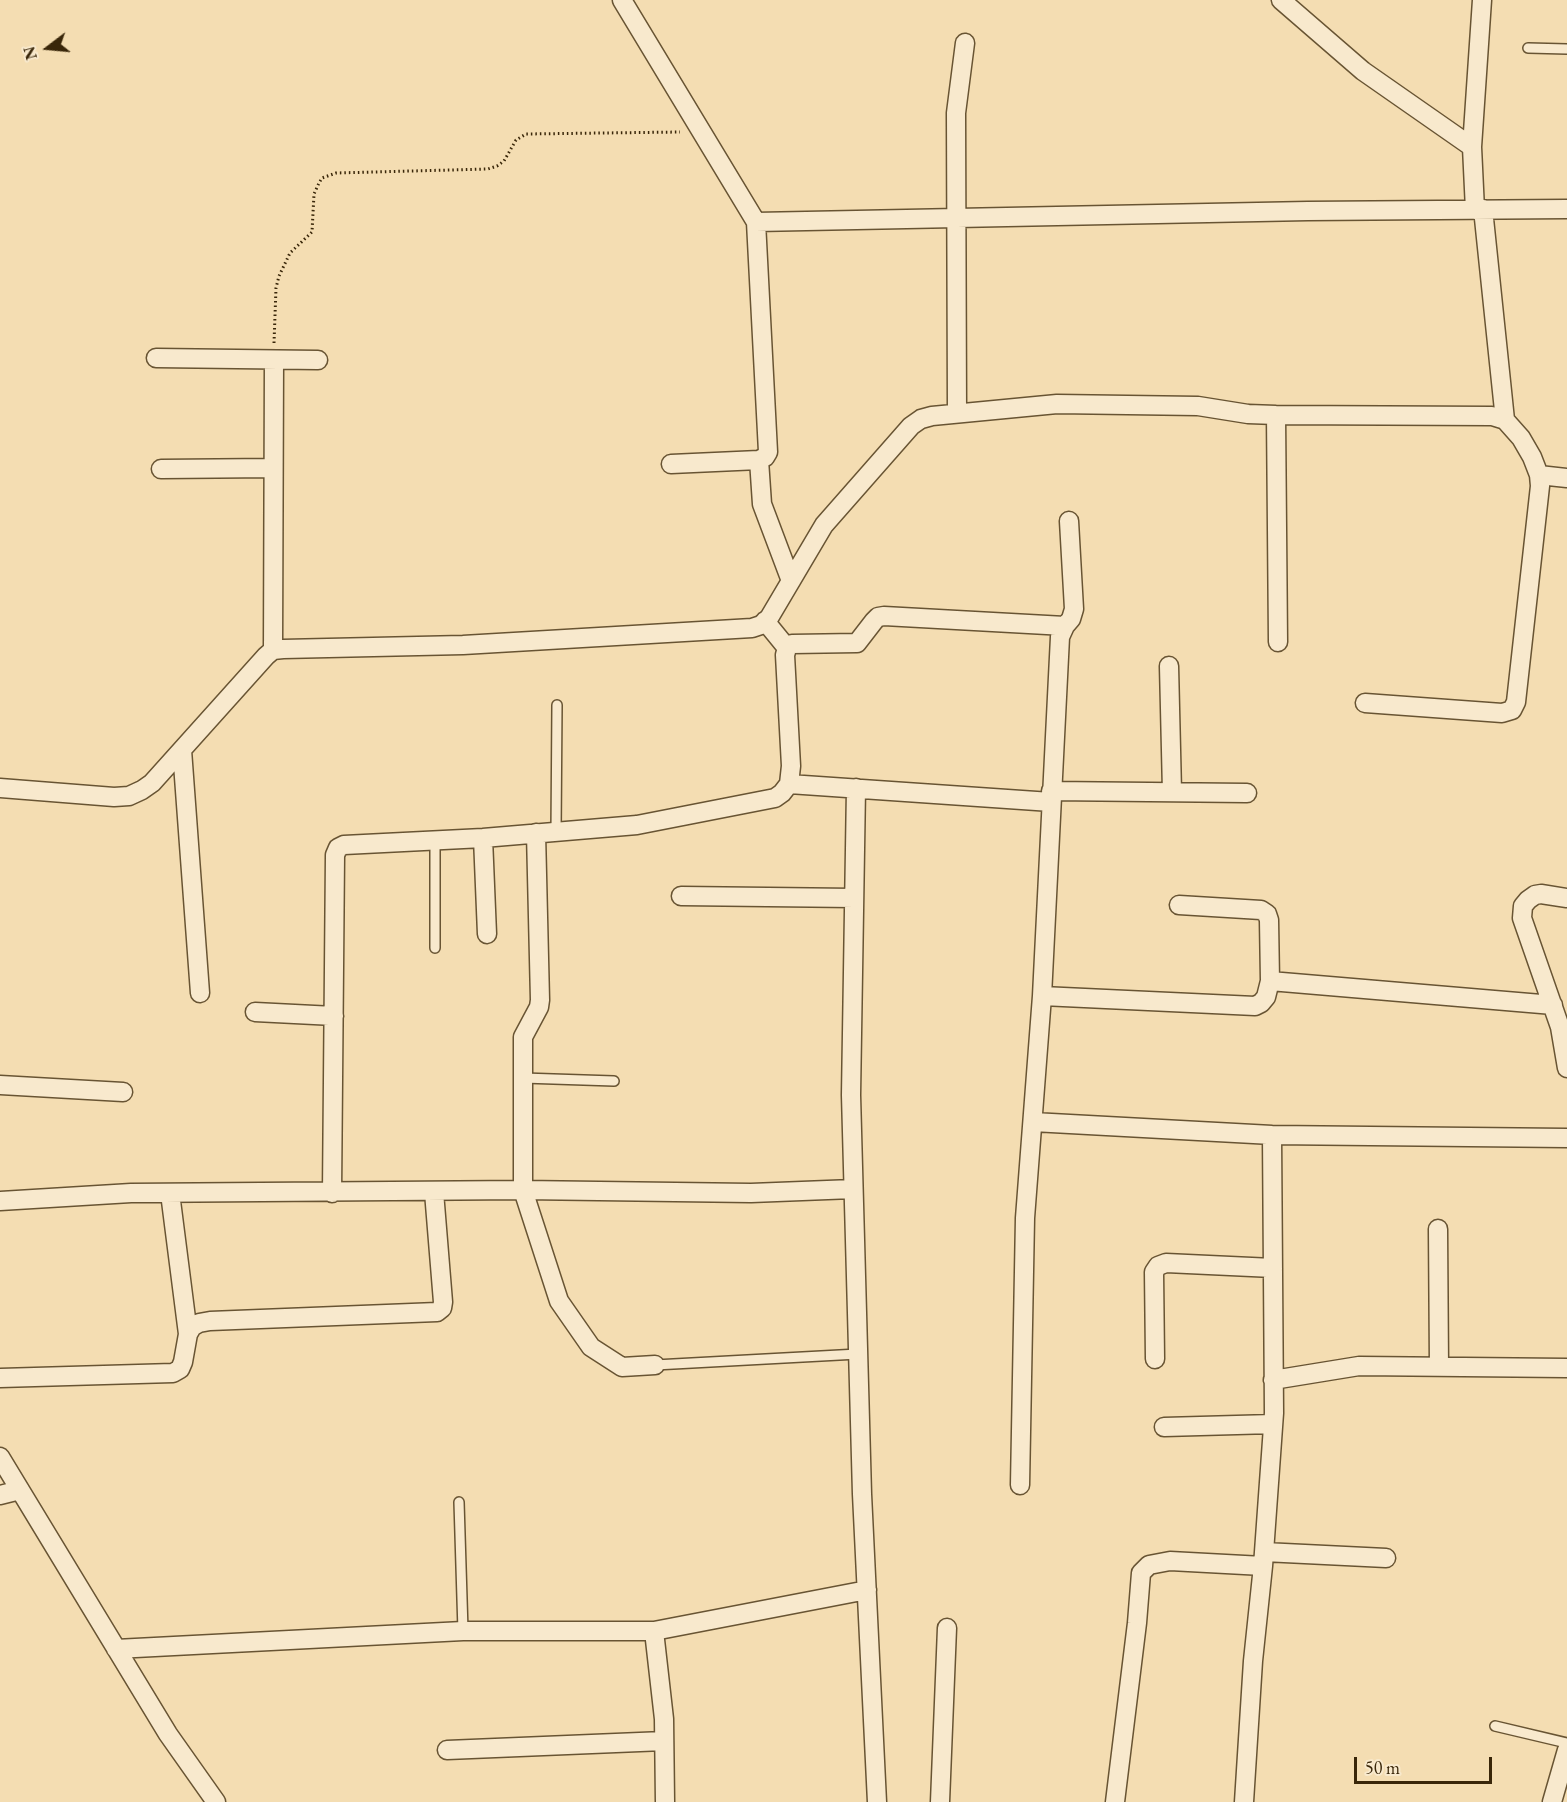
<!DOCTYPE html>
<html>
<head>
<meta charset="utf-8">
<style>
  body { margin:0 }
  #map { position:relative; width:1567px; height:1802px; overflow:hidden; background:#f4ddb2; font-family:"EB Garamond",serif }
  canvas { display:block }
  .north { position:absolute; left:18px; top:18px; width:60px; height:60px; -webkit-text-stroke:4px #f8e9cd; paint-order:stroke; rotate:254deg; font-size:16px; font-weight:700; line-height:24px; text-align:center; color:#392609 }
  .north::after { content:''; display:block; margin:auto; width:21px; height:27px; background:#392609; clip-path:polygon(50% 0,100% 100%,50% 72%,0 100%) }
  .scale { position:absolute; left:1354px; top:1757px; width:138px; height:27px; box-sizing:border-box; border:3px solid #392609; border-top:0; padding-left:8px; font-size:18px; line-height:21px; white-space:nowrap; color:#392609; -webkit-text-stroke:4px #f8e9cd; paint-order:stroke }
</style>
</head>
<body>
<div id="map">
<canvas width="1567" height="1802"></canvas>
<div class="north">N</div>
<div class="scale">50 m</div>
</div>
<script>
const ctx = document.querySelector('canvas').getContext('2d');
ctx.lineJoin = 'round';
function shape(rows) {
  const path = new Path2D();
  for (const r of rows) {
    path.moveTo(r[0], r[1]);
    for (let i = 2; i < r.length; i += 2) path.lineTo(r[i], r[i + 1]);
  }
  return path;
}
function strokePath(path, color, width, dash) {
  ctx.strokeStyle = color;
  ctx.lineWidth = width;
  ctx.lineCap = dash ? 'butt' : 'round';
  ctx.setLineDash(dash || []);
  ctx.stroke(path);
}
const service = shape([
  [1528,48,1567,49],
  [556,832,557,705],
  [435,841,435,948],
  [523,1078,614,1081],
  [655,1365,858,1354],
  [459,1502,463,1631],
  [1495,1726,1567,1743]
]);
const minor = shape([
  [622,0,756,222,768,452,765,457,759,460,671,464],
  [1281,0,1363,71,1472,147],
  [1483,209,1505,420],
  [1475,210,1472,147,1482,0],
  [756,222,1308,211,1567,209],
  [156,358,318,360],
  [957,413,956,113,965,43],
  [1276,415,1278,642],
  [759,460,762,504,791,581],
  [161,469,273,468],
  [1539,475,1567,478],
  [765,621,787,648],
  [273,650,274,360],
  [1169,666,1172,792],
  [182,750,200,993],
  [789,784,1051,802],
  [0,788,114,797,129,796,142,790,152,783,266,656,273,650,283,649,463,645,752,628,761,625,769,618,824,525,911,426,921,419,932,416,1057,404,1198,406,1248,414,1276,415,1492,416,1505,420,1521,438,1532,457,1539,475,1540,486,1516,702,1512,710,1502,713,1365,703],
  [856,788,851,1095,862,1494,877,1802],
  [1051,791,1247,793],
  [536,833,540,1000,539,1007,523,1037,523,1190,559,1301,591,1347,622,1367,655,1365],
  [483,838,487,934],
  [681,896,854,898],
  [1567,898,1541,894,1535,895,1528,900,1523,906,1522,918,1560,1027,1567,1068],
  [1270,981,1553,1005],
  [1042,996,1255,1006,1261,1003,1266,997,1270,981,1269,920,1267,914,1261,910,1179,905],
  [255,1012,334,1016],
  [0,1085,123,1092],
  [1033,1122,1272,1135,1567,1138],
  [170,1193,188,1334],
  [332,1193,335,855,338,848,344,845,483,838,637,825,775,798,782,793,789,784,791,766,785,655,787,648,792,644,857,643,874,621,878,617,884,616,1065,626],
  [0,1201,131,1193,523,1190,751,1193,853,1189],
  [1438,1229,1439,1367],
  [1155,1359,1154,1272,1158,1266,1166,1263,1273,1268],
  [0,1378,173,1373,180,1369,183,1362,188,1334,192,1327,199,1323,210,1321,437,1312,442,1308,443,1302,434,1192],
  [1273,1380,1359,1366,1567,1368],
  [1164,1427,1273,1424],
  [0,1457,168,1734,216,1802],
  [1020,1485,1025,1218,1042,996,1060,637,1065,626,1071,619,1074,609,1069,521],
  [0,1495,20,1490],
  [1264,1552,1386,1558],
  [1263,1566,1274,1413,1272,1135],
  [654,1631,664,1719,665,1802],
  [116,1649,463,1631,654,1631,867,1590],
  [447,1750,664,1741],
  [940,1802,947,1628],
  [1115,1802,1137,1623,1141,1573,1149,1565,1170,1561,1263,1566,1253,1661,1244,1802],
  [1552,1802,1567,1750]
]);
strokePath(service, '#685433', 12);
strokePath(minor, '#685433', 21);
strokePath(shape([
  [274,343,276,288,279,276,290,253,312,232,314,194,319,183,322,178,336,173,488,169,497,166,504,161,516,140,526,134,680,132]
]), '#392609', 3, [1.5, 3]);
strokePath(service, '#f8e9cd', 9);
strokePath(minor, '#f8e9cd', 18);
</script>
</body>
</html>
